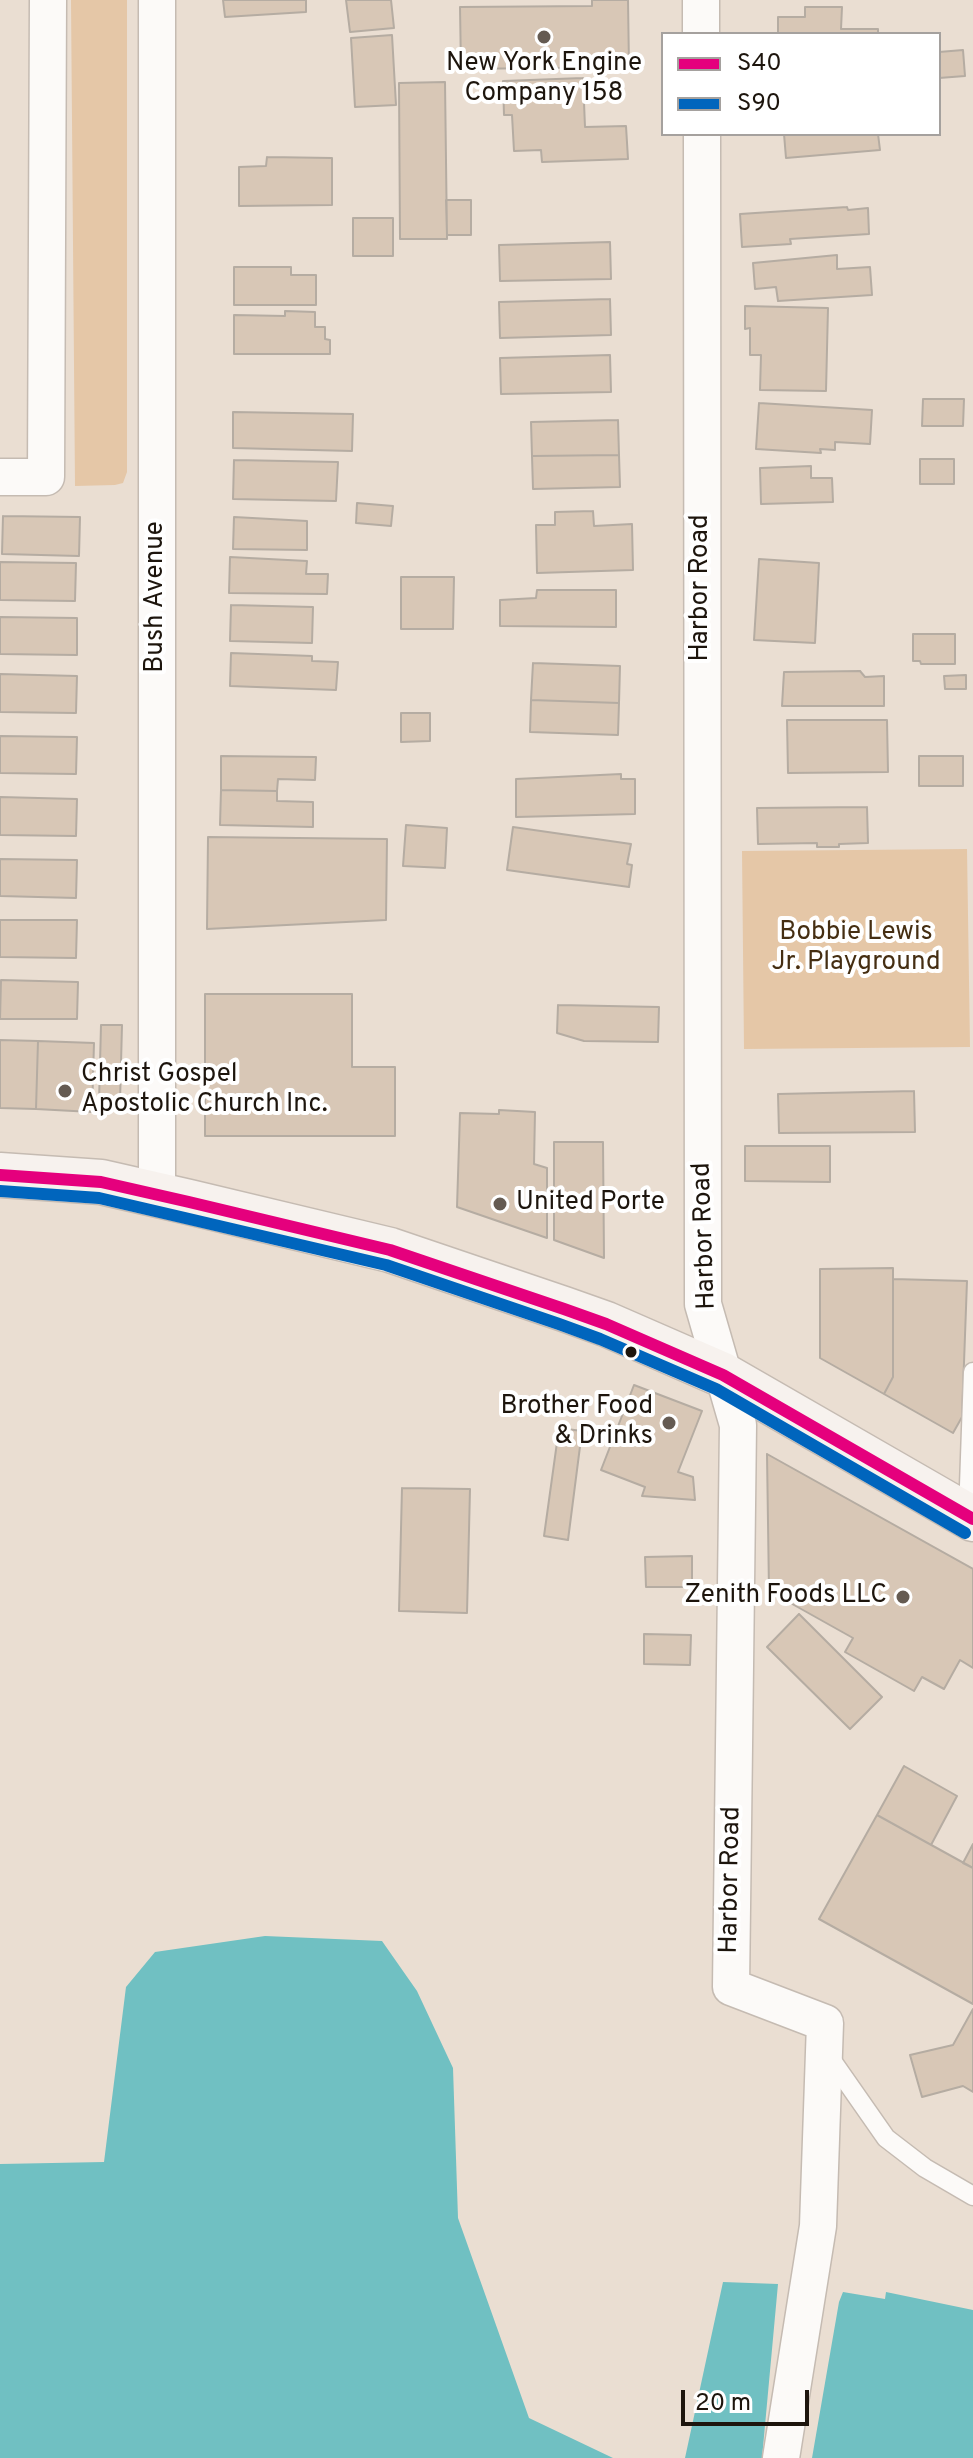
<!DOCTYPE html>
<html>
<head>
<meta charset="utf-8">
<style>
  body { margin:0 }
  #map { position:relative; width:973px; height:2458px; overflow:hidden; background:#eaded2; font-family:Overpass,sans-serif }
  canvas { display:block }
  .legend { position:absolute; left:661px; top:32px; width:280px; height:104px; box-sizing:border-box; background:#fff; border:2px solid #a5a19e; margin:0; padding:10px 14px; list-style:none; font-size:24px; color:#1d150d }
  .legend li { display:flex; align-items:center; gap:16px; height:40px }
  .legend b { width:40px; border:2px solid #a5a19e }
  .scale { position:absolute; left:681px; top:2390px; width:128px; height:36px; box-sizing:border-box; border:4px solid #1d150d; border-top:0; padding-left:10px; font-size:24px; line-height:28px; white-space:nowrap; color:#1d150d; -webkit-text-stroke:6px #fff; paint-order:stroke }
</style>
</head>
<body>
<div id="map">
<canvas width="973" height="2458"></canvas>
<ul class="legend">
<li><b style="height:10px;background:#e5007d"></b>S40</li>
<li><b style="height:10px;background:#0065bd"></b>S90</li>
</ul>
<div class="scale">20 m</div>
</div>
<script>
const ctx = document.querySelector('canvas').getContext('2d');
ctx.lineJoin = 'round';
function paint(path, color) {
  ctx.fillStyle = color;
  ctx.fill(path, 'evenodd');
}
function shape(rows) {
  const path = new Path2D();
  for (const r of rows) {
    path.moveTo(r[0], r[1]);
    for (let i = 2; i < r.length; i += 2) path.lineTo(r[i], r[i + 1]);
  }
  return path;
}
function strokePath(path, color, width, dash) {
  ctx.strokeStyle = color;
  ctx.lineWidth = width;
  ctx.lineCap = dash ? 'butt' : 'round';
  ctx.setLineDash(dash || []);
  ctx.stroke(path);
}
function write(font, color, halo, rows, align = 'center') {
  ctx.font = font + ' Overpass,sans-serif';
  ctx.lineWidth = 8;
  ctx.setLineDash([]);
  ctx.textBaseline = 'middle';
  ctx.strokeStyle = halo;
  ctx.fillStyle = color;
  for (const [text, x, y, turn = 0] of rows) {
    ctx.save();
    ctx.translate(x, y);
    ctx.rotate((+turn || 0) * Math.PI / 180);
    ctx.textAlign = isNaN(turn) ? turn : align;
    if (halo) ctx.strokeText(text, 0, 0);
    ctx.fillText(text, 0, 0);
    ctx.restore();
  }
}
paint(shape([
  [71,0,127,0,127,472,123,483,115,485,75,486],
  [967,849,970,1047,744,1049,742,851]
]), '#e5c7a7');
paint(shape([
  [265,1936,382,1941,417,1991,453,2068,458,2218,529,2418,613,2458,0,2458,0,2164,104,2162,126,1987,155,1952],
  [723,2282,778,2284,762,2458,685,2458],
  [843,2292,885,2299,886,2292,973,2310,973,2458,812,2458,839,2302]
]), '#70c0c2');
const building = shape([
  [223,0,306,0,306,12,225,17,223,0],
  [346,0,391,0,394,28,350,32,346,0],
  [592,0,628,0,629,67,461,69,460,7,592,6,592,0],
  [805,7,842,7,841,29,878,29,878,34,778,34,778,17,805,17,805,7],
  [392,35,396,105,355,107,351,38,392,35],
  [963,50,965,76,939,78,939,52,963,50],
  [583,78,585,127,626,126,628,159,542,162,541,150,514,151,512,115,504,115,503,81,583,78],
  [445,82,447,239,400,239,399,83,445,82],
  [784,134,878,134,880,150,786,158,784,134],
  [267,157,332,158,332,205,239,206,239,167,266,166,267,157],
  [446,200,471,200,471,235,447,235,446,200],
  [847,207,848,210,868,208,869,234,790,239,791,244,742,247,740,214,847,207],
  [353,218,393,218,393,256,353,256,353,218],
  [610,242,611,279,500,281,499,245,610,242],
  [837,255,837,269,870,267,872,295,778,301,776,287,755,289,753,263,837,255],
  [234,267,291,267,291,275,316,275,316,305,234,305,234,267],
  [610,299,611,335,500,338,499,302,610,299],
  [745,306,828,308,826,391,760,390,761,355,750,355,750,328,745,329,745,306],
  [285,311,315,312,315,327,325,327,325,339,330,340,330,354,234,354,234,315,285,316,285,311],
  [610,355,611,392,501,394,500,358,610,355],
  [923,399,964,399,963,426,922,426,923,399],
  [759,403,872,410,870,444,835,442,835,450,820,449,821,453,756,449,759,403],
  [233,412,353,414,352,451,233,448,233,412],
  [618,420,619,455,532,456,531,422,618,420],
  [619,455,620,487,533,489,532,456,619,455],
  [920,459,954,459,954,484,920,484,920,459],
  [234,460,338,462,336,501,233,499,234,460],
  [811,466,811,478,832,478,833,502,761,504,760,468,811,466],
  [357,503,393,506,391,526,356,523,357,503],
  [593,511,594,526,632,524,633,570,537,573,536,525,555,525,555,512,593,511],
  [3,516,80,517,79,556,2,554,3,516],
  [234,517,307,521,307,550,233,549,234,517],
  [230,557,307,561,306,574,328,574,327,594,229,593,230,557],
  [759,559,819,563,815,643,754,640,759,559],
  [0,562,76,563,75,601,0,600,0,562],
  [401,577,454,577,453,629,401,629,401,577],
  [537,590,616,590,616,627,500,626,500,600,536,598,537,590],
  [231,605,313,607,312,643,230,641,231,605],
  [0,617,77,618,77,655,0,654,0,617],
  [913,634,955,634,955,664,921,664,920,661,913,661,913,634],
  [231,653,312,656,312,661,338,662,336,690,230,686,231,653],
  [533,663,620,666,619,703,531,700,533,663],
  [860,671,865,677,884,676,884,706,782,706,784,672,860,671],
  [0,674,77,676,76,713,0,712,0,674],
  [966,675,966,689,945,689,944,676,966,675],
  [531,700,619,703,618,735,530,732,531,700],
  [401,713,430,713,430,741,401,742,401,713],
  [787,720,887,720,888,772,788,773,787,720],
  [0,736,77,737,76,774,0,773,0,736],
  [221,756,316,757,315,780,278,779,277,791,221,790,221,756],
  [919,756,963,756,963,786,919,786,919,756],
  [621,774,621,779,635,779,635,814,516,817,516,779,621,774],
  [221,790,277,791,277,801,313,802,313,827,220,825,221,790],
  [0,797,77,799,76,836,0,835,0,797],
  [867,807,868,843,839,844,839,847,817,847,817,843,758,844,757,808,867,807],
  [406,825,447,828,445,868,403,866,406,825],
  [513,827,631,844,627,864,632,865,629,887,507,870,513,827],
  [208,837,387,839,386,920,207,929,208,837],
  [0,859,77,860,76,898,0,896,0,859],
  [0,920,77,920,76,958,0,957,0,920],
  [1,980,78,982,77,1019,0,1019,1,980],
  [205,994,352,994,352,1067,395,1067,395,1136,205,1136,205,994],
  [558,1005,659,1007,658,1042,584,1041,557,1033,558,1005],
  [101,1025,122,1025,120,1102,99,1102,101,1025],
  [0,1040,38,1041,36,1109,0,1108,0,1040],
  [38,1041,94,1043,92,1112,36,1109,38,1041],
  [914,1091,915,1132,779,1133,778,1094,914,1091],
  [499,1110,535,1112,534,1164,547,1168,547,1238,457,1207,460,1113,499,1114,499,1110],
  [554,1142,603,1142,604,1258,554,1240,554,1142],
  [745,1146,830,1146,830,1182,745,1181,745,1146],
  [893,1268,893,1377,884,1394,820,1358,820,1269,893,1268],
  [893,1279,967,1281,962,1417,953,1433,884,1394,893,1377,893,1279],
  [634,1385,702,1411,678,1472,693,1477,695,1500,642,1496,645,1487,601,1470,634,1385],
  [559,1428,582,1431,568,1540,544,1536,559,1428],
  [767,1454,973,1569,973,1668,960,1660,944,1689,922,1677,914,1691,845,1652,853,1638,769,1591,767,1454],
  [402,1488,470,1489,467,1613,399,1611,402,1488],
  [692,1556,692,1587,646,1587,645,1557,692,1556],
  [799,1614,882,1697,850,1729,767,1647,799,1614],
  [644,1634,691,1635,690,1665,644,1664,644,1634],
  [904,1766,957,1796,931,1845,877,1815,904,1766],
  [877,1815,973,1868,973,2004,819,1919,877,1815],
  [973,1844,973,1868,963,1863,973,1844],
  [973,2009,973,2092,963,2086,922,2097,910,2055,953,2045,973,2009]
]);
paint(building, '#d8c7b6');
strokePath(building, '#b5aca2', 2);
const lane = shape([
  [968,1514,973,1372],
  [828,2055,886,2138,925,2168,973,2196]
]);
const street = shape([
  [157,0,157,1194],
  [701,0,701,34],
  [702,134,703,1304,738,1425,731,1987,825,2023,818,2226,781,2458],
  [0,477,46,477,48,0]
]);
const secondary = shape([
  [0,1175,101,1182,189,1202,390,1250,564,1309,606,1324,723,1375,973,1519]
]);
strokePath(lane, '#c5bbb2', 21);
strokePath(street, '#c5bbb2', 39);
strokePath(secondary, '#c5bbb2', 47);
strokePath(lane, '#fcfaf8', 18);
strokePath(street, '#fcfaf8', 36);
strokePath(secondary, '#f7f2ee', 44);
strokePath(shape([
  [0,1175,101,1182,189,1202,390,1250,564,1309,606,1324,723,1375,973,1519]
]), '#e5007d', 12);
strokePath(shape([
  [0,1191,99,1198,185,1218,386,1265,559,1324,600,1339,716,1389,965,1533]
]), '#0065bd', 12);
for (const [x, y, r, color] of [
  [544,37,8,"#655b52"],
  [65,1091,8,"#655b52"],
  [500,1204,8,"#655b52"],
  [631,1352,7,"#1d150d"],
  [669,1423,8,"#655b52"],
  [903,1597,8,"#655b52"]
]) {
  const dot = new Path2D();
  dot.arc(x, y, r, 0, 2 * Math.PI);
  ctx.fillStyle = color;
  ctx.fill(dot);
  strokePath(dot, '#fff', 3);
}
write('26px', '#1d150d', '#fff', [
  ["New York Engine",544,65,"center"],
  ["Company 158",544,95,"center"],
  ["Christ Gospel",81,1076],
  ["Apostolic Church Inc.",81,1106],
  ["United Porte",516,1204],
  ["Brother Food",653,1408,"right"],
  ["& Drinks",653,1438,"right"],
  ["Zenith Foods LLC",887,1597,"right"]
], 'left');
write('26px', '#1d150d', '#fff', [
  ["Harbor Road",702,588,-90],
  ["Bush Avenue",157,597,-90],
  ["Harbor Road",706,1236,-92],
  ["Harbor Road",732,1880,-89]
]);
write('26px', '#452e12', '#fff', [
  ["Bobbie Lewis",856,934],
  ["Jr. Playground",856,964]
]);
</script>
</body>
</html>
